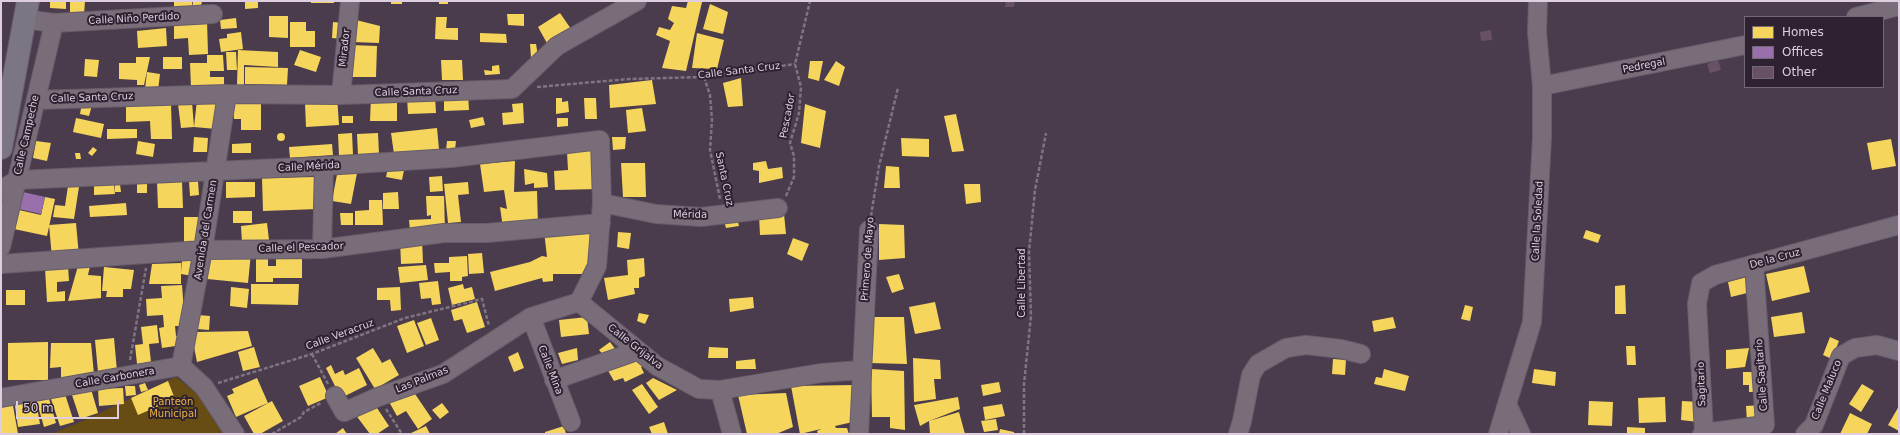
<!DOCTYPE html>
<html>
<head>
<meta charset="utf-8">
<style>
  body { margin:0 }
  #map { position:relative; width:1900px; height:435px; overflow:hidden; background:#4a3c4c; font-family:"DejaVu Sans",sans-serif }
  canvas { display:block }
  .frame { position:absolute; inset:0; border:2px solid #decee0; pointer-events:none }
  .legend { position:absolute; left:1744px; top:16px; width:140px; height:72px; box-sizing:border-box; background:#2e2230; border:1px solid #746776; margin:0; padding:5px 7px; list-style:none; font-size:12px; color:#decee0 }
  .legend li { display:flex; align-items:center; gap:8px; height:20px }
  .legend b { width:20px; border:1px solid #746776 }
  .scale { position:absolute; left:16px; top:401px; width:103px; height:18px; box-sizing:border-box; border:2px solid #decee0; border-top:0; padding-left:5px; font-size:12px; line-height:14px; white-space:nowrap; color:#decee0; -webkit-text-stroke:3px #2e2230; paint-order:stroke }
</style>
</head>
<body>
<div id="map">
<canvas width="1900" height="435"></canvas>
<div class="frame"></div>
<ul class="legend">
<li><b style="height:11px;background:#f6d55c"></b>Homes</li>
<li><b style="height:11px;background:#9970ab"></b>Offices</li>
<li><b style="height:11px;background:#685164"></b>Other</li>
</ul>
<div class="scale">50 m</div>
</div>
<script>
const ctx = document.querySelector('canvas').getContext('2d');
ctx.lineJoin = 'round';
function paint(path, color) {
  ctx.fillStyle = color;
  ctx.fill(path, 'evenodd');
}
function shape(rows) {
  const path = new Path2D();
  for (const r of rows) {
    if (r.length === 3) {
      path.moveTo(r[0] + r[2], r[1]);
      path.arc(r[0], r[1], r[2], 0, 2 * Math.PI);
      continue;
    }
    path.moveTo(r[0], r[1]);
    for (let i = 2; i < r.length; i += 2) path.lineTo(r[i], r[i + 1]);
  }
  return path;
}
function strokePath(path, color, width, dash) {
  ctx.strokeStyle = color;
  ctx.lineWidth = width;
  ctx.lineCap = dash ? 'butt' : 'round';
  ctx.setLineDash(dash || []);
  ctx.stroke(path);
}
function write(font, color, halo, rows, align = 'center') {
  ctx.font = font + ' "DejaVu Sans",sans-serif';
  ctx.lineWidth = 4;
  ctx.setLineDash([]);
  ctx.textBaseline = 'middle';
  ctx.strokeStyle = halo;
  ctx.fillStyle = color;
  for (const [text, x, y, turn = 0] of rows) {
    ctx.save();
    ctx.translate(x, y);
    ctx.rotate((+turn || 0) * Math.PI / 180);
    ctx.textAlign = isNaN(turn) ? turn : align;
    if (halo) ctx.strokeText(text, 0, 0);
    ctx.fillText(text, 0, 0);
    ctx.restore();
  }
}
paint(shape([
  [176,377,197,394,223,434,51,434,85,420]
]), '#674c14');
paint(shape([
  [50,1,66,1,66,9,50,8],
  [70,1,85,1,84,15,70,15],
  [174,1,192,1,192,9,174,10],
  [193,1,202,1,200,11,192,10],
  [245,1,258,1,258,8,245,9],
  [311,1,334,1,334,3,311,3],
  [391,1,402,1,402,4,391,4],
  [439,1,448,1,448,4,439,4],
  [688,1,702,2,686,71,662,68,670,41,656,35,659,27,670,30,674,23,668,19,672,6,686,8],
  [710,4,728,12,723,34,703,29],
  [560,13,571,29,548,45,538,27],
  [507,14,524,14,524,26,508,25],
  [269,16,288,16,288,38,269,37],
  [436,17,447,17,446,28,458,28,458,40,435,39],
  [236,18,237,28,221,29,220,20],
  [207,20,208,54,189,55,188,38,174,39,174,21],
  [356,20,380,26,379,43,352,42],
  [290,22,306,22,306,31,315,31,315,47,290,47],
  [333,22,343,23,343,39,332,38],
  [166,28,167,46,138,48,137,31],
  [241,32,243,49,221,52,219,39,227,38,227,34],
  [480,33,506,34,507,43,480,42],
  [697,33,724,40,717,69,692,68],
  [530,44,536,44,538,56,531,58],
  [351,45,377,46,376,77,350,77],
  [238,50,278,52,278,67,244,65,244,86,237,85],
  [300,50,321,57,316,72,294,65],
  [226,52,236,52,237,70,227,70],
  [207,55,223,55,224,71,210,71,210,77,224,77,224,87,191,88,190,63,207,63],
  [136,57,150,57,144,85,137,85,137,80,119,79,119,63,136,63],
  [163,57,182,57,182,69,163,69],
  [85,59,99,60,97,77,84,76],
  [441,60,462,60,463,80,442,80],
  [810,61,823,61,819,81,808,78],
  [836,61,845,67,839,86,824,80],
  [499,65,500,74,485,75,484,70,492,71,492,66],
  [245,67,288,68,287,85,245,84],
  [147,72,160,74,158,91,145,89],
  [741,78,743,106,728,107,723,83],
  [652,80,656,104,610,108,609,85],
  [444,94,468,94,469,110,444,111],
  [337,96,339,125,306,127,305,103],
  [371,96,397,96,397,121,370,121],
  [435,96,436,113,408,114,407,97],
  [556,98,562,98,562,102,568,101,569,112,556,114],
  [584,98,596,98,597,119,585,119],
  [197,100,219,102,216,129,194,127],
  [261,100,261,130,241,130,241,119,234,119,233,101],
  [192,102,194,127,181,128,178,104],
  [82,103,92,105,89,116,80,114],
  [171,103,172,139,151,139,150,121,126,122,126,104],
  [523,103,524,123,503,125,502,113,513,112,512,104],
  [805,104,826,111,820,148,801,143],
  [642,108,646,131,628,133,626,110],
  [956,114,964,151,952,152,944,116],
  [342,116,353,116,353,123,342,123],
  [483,117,485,125,471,128,469,120],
  [76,118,104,124,101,138,73,132],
  [557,118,568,118,568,126,557,127],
  [437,128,439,149,394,154,391,133],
  [107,129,137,129,137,138,107,139],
  [281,137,4],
  [352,133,353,155,339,156,338,134],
  [378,133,379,154,358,155,357,134],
  [194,137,208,138,207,152,193,152],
  [612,137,626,137,625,149,613,150],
  [901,138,929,139,929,157,902,156],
  [1891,139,1896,166,1872,170,1867,143],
  [36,141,51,143,47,161,33,158],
  [138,141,155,144,153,157,136,154],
  [447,141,456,141,455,150,446,150],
  [251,143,251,153,232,153,232,144],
  [332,144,333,155,290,158,289,147],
  [93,147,97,150,92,156,88,153],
  [598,148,599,189,555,190,554,171,568,170,567,152],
  [75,153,80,153,81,159,76,159],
  [515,161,514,192,537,191,538,225,503,228,500,207,507,209,504,190,484,192,480,164],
  [766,161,768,169,782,167,783,178,759,183,759,171,753,170,753,163],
  [621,163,645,163,646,197,623,197],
  [886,166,899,167,900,188,884,188],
  [388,167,404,170,402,180,386,177],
  [338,169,357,173,351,204,332,201],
  [524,169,547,173,548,187,534,188,534,183,525,185],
  [442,176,443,191,430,192,429,177],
  [317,177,318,209,263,211,262,178],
  [182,181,183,208,158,208,157,182],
  [189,181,198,181,199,195,190,196],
  [226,182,255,182,255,197,226,198],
  [468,182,469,194,458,195,461,222,448,223,444,184],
  [114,183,115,194,94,195,94,184],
  [137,183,147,183,147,193,137,193],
  [115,184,120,184,121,192,115,192],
  [964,184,980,184,981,202,966,204],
  [68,186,79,187,74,219,53,217,55,205,65,206],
  [398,192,399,209,383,209,383,193],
  [426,196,444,196,445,230,410,230,409,220,431,219,431,215,427,216],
  [45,197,55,199,47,236,14,229,19,210,41,215],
  [369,200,382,200,383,225,355,225,355,211,369,210],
  [126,203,127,215,90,217,89,206],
  [233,211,252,211,252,223,233,223],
  [340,213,353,213,353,225,341,225],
  [784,214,786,234,760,235,759,215],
  [184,217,201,217,201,243,184,243],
  [737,218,739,226,726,228,724,221],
  [76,223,79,256,52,258,49,225],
  [267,223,269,240,242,243,241,226],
  [879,224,904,225,905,258,879,260],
  [595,226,588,274,553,274,553,281,543,282,542,278,495,291,490,272,530,262,542,256,547,257,544,231],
  [1586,230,1601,235,1598,243,1583,238],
  [618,232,631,233,629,249,617,247],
  [793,238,809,244,802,261,787,254],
  [422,239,423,263,401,264,400,240],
  [276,251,302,251,302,278,273,278,273,282,256,282,256,255,268,256,268,266,276,266],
  [251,253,248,283,207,279,209,258],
  [482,253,484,273,469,274,468,254],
  [467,256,468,276,462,277,462,281,450,281,450,272,435,273,434,263,449,263,449,257],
  [182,258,194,259,193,276,181,274,181,284,149,284,152,264,181,263,181,273],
  [644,258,645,276,639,278,639,288,634,288,635,294,608,300,604,278,628,275,627,260],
  [426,265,428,280,400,283,398,267],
  [68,266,69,281,57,282,57,292,65,291,65,301,47,302,45,268],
  [78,266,90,266,88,275,101,276,101,298,68,301],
  [1804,266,1810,292,1772,301,1766,274],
  [104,267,134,270,131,289,123,289,123,297,106,297,107,291,102,291],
  [899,274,904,289,892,293,886,277],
  [1747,277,1751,292,1731,297,1728,282],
  [438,281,441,304,432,305,431,298,421,299,419,283],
  [251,284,299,284,298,305,251,304],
  [463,284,464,289,472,287,475,299,452,305,448,288],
  [182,285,185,326,175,326,176,336,180,335,182,345,162,348,159,328,164,327,163,315,147,316,146,299,162,298,161,286],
  [1625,285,1626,314,1615,314,1615,286],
  [231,287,249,289,247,308,230,306],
  [400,287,401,310,391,311,390,300,377,300,377,288],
  [6,290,25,290,25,305,6,305],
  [753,297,754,308,730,312,729,299],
  [477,302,485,327,467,333,462,319,454,321,451,310],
  [935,302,941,329,915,334,909,307],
  [1465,305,1473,307,1470,321,1461,319],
  [1802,312,1805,333,1774,337,1771,317],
  [639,313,649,315,645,324,637,321],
  [198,315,210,316,209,330,197,329],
  [587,317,589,334,561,337,559,320],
  [872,317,904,317,907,364,869,363],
  [1393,317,1396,328,1374,332,1372,321],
  [431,318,439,340,426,345,417,323],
  [414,320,424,346,407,353,397,326],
  [157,325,159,343,149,344,151,362,137,364,135,345,143,344,141,327],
  [248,331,252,346,197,362,194,347,196,332],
  [1830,337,1839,341,1832,359,1823,355],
  [114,338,117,371,98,372,95,340],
  [48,342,48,380,8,380,8,343],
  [610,342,616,350,606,358,599,350],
  [51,343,91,343,94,374,61,379,61,367,50,368],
  [1626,346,1635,346,1636,365,1627,365],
  [254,347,260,367,243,371,238,352],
  [709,347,728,348,728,358,708,358],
  [373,348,382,363,390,359,399,375,375,389,356,358],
  [577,348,578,360,562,364,558,353],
  [1749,348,1745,367,1726,369,1726,350],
  [518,352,524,368,514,372,508,357],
  [641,354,648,364,641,367,644,373,625,382,623,378,614,381,607,369],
  [913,358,940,360,941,379,934,379,936,399,914,402],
  [755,359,756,369,736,369,736,361],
  [1333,359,1346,360,1345,375,1332,374],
  [331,365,335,374,343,370,345,375,359,368,367,385,341,398,326,368],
  [871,369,904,371,905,430,890,428,890,417,872,417],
  [1384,369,1409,376,1405,391,1374,384,1376,377,1382,378],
  [1534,369,1556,372,1555,386,1532,383],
  [1743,372,1758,372,1758,392,1749,392,1749,385,1743,385],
  [320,377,329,397,308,406,299,386],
  [257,378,268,403,236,417,227,396,234,393,232,389],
  [653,378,677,390,659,400,646,383],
  [168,381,175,399,138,415,131,398],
  [999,382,1001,392,983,396,981,385],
  [145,383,148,390,141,392,139,385],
  [642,384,658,407,649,414,632,390],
  [1862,384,1874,391,1861,412,1849,404],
  [855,385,853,422,835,426,836,428,847,428,849,434,818,434,817,431,821,429,800,434,791,386],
  [125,386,135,386,136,395,126,396],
  [123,388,124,404,99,406,98,389],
  [411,388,432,419,418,429,406,411,397,416,388,400],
  [91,389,98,413,80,419,72,395],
  [64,391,74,422,60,426,50,396],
  [786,393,793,427,776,434,747,434,738,395],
  [35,395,40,424,18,427,14,399],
  [48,395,56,423,44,427,36,399],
  [958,397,960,409,929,421,959,412,965,434,930,434,929,421,920,426,914,405],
  [1665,397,1666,422,1639,423,1638,398],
  [12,400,18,434,1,434,1,401],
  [272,401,283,421,260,434,254,434,244,416],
  [1589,401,1613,402,1612,426,1588,425],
  [1682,401,1700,402,1698,422,1681,420],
  [373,402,389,426,377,434,370,434,355,414],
  [442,403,449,412,440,419,432,410],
  [1002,404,1005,416,985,420,983,407],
  [1761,405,1762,422,1747,422,1746,406],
  [1899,406,1899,431,1888,425],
  [1850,413,1872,424,1867,434,1840,434],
  [996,419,998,430,984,432,981,421],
  [664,422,668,434,652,434,649,427],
  [426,426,430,434,409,434],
  [564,426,566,434,545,434,545,432],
  [1627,427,1645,428,1645,434,1627,434],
  [343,428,347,434,335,434],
  [1000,429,1014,432,1014,434,999,434]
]), '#f6d55c');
paint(shape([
  [23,192,45,197,41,214,19,209]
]), '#9970ab');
paint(shape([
  [1006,1,1015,1,1014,7,1005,7],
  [1491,30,1492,40,1481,41,1480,32],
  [1718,60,1721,70,1710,73,1707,64]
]), '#685164');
const minor = shape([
  [1856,17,1899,6],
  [24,19,54,23,213,14],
  [1542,86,1745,45],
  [341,95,350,1],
  [36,100,227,94,341,95,512,89,557,46,637,1],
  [1,190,17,180,324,166,451,158,600,140,602,203,597,266,579,302,657,366,699,389,720,390,821,373,861,370],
  [602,203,656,214,701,217,778,208],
  [1,247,54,23],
  [322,249,324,166],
  [1,264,203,250,322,249,444,233,487,233,601,223],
  [531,317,571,422],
  [181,366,203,250,227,94],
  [181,366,204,387,235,434],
  [554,380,631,353,635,348],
  [720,390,732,434],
  [335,396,344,412,378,397,443,374,531,317,579,302],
  [1,398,181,366],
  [1704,433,1765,425,1754,264],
  [859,434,869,230],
  [1238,434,1242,421,1251,375,1258,364,1286,348,1306,345,1341,349,1361,354],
  [1498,434,1507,404],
  [1521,434,1507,404,1532,322,1542,138,1542,86,1537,32,1538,1],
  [1702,434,1704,433,1697,304,1701,283,1715,275,1899,225],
  [1805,434,1814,425,1841,356,1855,348,1877,345,1899,351]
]);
const major = shape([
  [1,148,28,1]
]);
strokePath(minor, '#685c6a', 20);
strokePath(major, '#685c6a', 24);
strokePath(shape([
  [704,77,710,95,712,120,710,150,720,199],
  [537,87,629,79,704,77,795,64],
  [786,196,794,177,794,156,790,143,799,113,801,87,795,64,810,1],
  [871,216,879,166,898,88],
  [312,354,328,384],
  [130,360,146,268],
  [218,383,312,354,405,318,482,299,489,326],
  [386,409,402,434],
  [272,434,301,417,304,412,321,403],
  [1024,434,1024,384,1031,316,1029,252,1035,190,1046,133]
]), '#7f7480', 2.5, [4, 2]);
strokePath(minor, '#786d79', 18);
strokePath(major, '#7b7584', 22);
write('10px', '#decee0', '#2e2230', [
  ["Calle Niño Perdido",134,19,-3],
  ["Mirador",345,48,-84],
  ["Pedregal",1644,66,-11],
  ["Calle Santa Cruz",739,71,-7],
  ["Calle Santa Cruz",416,92,-2],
  ["Calle Santa Cruz",92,98,-2],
  ["Pescador",788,116,-79],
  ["Calle Campeche",27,135,-77],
  ["Calle Mérida",309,167,-3],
  ["Santa Cruz",724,179,78],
  ["Mérida",690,215,1],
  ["Calle la Soledad",1538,221,-87],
  ["Avenida del Carmen",206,230,-81],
  ["Calle el Pescador",301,248,-2],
  ["Primero de Mayo",868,259,-86],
  ["De la Cruz",1775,259,-15],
  ["Calle Libertad",1022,283,-90],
  ["Calle Veracruz",340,335,-20],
  ["Calle Grijalva",635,347,38],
  ["Calle Mina",550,370,69],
  ["Calle Sagitario",1762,375,-94],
  ["Calle Carbonera",115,378,-10],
  ["Las Palmas",422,380,-22],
  ["Sagitario",1702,384,-92],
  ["Calle Maluco",1827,390,-68]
]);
write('10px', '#ebb443', '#2e2230', [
  ["Panteón",173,402],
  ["Municipal",173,414]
]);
</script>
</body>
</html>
